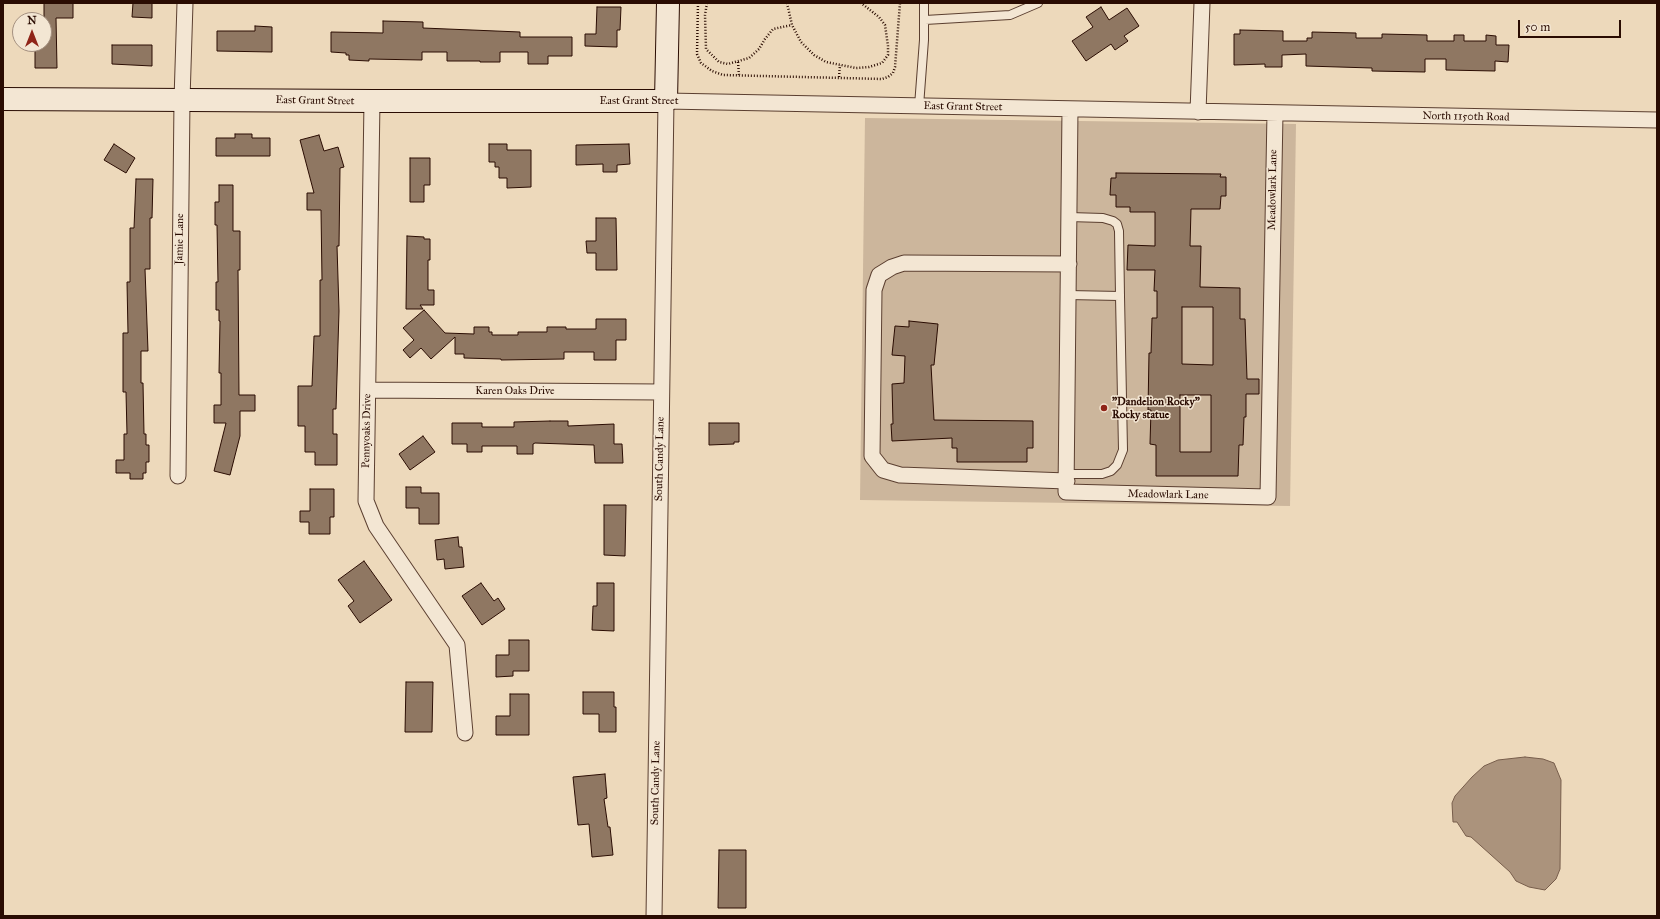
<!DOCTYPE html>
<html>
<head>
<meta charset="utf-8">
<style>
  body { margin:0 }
  #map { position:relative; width:1660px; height:919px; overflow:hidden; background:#edd9bb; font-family:"IM FELL Great Primer",serif }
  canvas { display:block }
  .frame { position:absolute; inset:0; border:4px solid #2a0c02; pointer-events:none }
  .north { position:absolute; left:12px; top:12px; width:40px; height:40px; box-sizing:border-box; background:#f3e6d3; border:1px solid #a38f7f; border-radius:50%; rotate:0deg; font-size:11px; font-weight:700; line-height:16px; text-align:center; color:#2a0c02 }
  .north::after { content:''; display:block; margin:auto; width:14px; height:18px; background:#8f2418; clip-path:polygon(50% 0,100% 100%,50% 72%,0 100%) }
  .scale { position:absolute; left:1518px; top:20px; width:103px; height:18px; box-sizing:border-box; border:2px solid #2a0c02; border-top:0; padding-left:5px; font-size:12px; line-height:14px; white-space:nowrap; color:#2a0c02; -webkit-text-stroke:3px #f3e6d3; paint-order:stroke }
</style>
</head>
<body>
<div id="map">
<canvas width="1660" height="919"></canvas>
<div class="frame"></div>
<div class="north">N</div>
<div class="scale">50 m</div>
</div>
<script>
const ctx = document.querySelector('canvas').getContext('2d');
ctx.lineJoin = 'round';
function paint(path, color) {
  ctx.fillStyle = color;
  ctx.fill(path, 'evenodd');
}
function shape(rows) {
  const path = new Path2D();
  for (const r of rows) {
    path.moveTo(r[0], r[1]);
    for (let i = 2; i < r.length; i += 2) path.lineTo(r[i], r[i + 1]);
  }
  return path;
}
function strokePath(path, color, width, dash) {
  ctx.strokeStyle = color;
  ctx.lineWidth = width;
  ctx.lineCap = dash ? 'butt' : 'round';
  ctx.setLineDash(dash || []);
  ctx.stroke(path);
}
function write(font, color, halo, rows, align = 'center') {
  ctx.font = font + ' "IM FELL Great Primer",serif';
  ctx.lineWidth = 3;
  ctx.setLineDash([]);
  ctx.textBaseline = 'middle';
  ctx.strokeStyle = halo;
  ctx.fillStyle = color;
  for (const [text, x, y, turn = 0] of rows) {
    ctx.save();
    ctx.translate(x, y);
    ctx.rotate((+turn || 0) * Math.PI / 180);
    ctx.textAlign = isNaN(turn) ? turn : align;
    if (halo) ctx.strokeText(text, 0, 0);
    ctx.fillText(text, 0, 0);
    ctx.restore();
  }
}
paint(shape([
  [865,118,1296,124,1290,506,860,500]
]), '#ccb69c');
const water = shape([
  [1525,757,1543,759,1554,763,1561,780,1560,869,1556,879,1545,890,1529,887,1516,881,1510,872,1471,837,1466,836,1457,822,1453,822,1452,803,1455,796,1472,777,1484,766,1498,760,1525,757]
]);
paint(water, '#ab937c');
strokePath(water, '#775d4b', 1);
const building = shape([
  [44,3,73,3,73,18,56,18,57,68,35,68,35,45,44,44,44,3],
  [133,3,152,3,152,18,132,17,133,3],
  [597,7,621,7,620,30,617,30,617,47,585,46,585,34,596,34,597,7],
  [1101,7,1109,20,1127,8,1139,26,1124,36,1128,41,1115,50,1111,44,1086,61,1072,41,1093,27,1086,17,1101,7],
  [383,21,423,22,423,28,520,32,520,37,572,37,572,56,548,56,548,64,528,64,528,52,500,52,500,62,480,62,480,61,447,61,447,52,422,52,422,60,369,59,369,61,349,60,349,55,346,55,346,53,331,52,331,32,383,33,383,21],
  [255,26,272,27,272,52,217,51,217,31,255,31,255,26],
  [1240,30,1283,31,1283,41,1307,41,1307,38,1312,38,1312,32,1356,33,1356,38,1382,38,1382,34,1427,35,1427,41,1454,41,1454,35,1464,35,1464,41,1486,41,1486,35,1496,36,1496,45,1509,45,1508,62,1495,61,1495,71,1446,70,1446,59,1425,59,1425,72,1372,71,1372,68,1306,66,1306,54,1282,55,1282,67,1265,67,1265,64,1234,65,1234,34,1240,34,1240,30],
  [112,45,152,45,152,66,112,64,112,45],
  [235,134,252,134,252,138,270,138,270,156,216,156,216,138,235,138,235,134],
  [319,135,324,151,338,147,344,167,340,168,339,246,337,246,339,311,336,409,333,409,333,434,337,434,337,465,315,465,315,452,305,452,305,426,298,426,298,386,312,386,314,336,320,336,320,280,322,280,321,210,307,210,307,193,314,193,300,140,319,135],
  [114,144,135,158,126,173,104,160,114,144],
  [489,144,507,144,507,150,531,150,531,187,507,188,507,178,499,178,499,167,495,167,495,162,489,162,489,144],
  [629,144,630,164,617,165,617,172,603,172,603,164,576,165,576,145,629,144],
  [410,158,430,158,430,185,424,185,424,202,410,202,410,158],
  [1116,173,1221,174,1220,177,1226,177,1226,196,1221,196,1220,209,1191,209,1190,246,1201,246,1200,287,1240,288,1240,319,1245,319,1247,379,1259,379,1259,394,1246,394,1246,417,1244,417,1243,445,1239,445,1238,476,1156,476,1156,445,1150,444,1151,410,1148,410,1149,353,1151,353,1152,318,1157,318,1157,291,1154,291,1155,270,1127,270,1128,245,1155,246,1155,212,1130,212,1130,207,1116,207,1116,195,1110,195,1111,178,1116,178,1116,173],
  [1182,307,1213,307,1213,365,1182,364,1182,307],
  [1180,395,1211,395,1211,452,1180,452,1180,395],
  [136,179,153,179,152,218,150,218,150,269,145,269,148,351,141,351,141,383,143,383,144,434,146,434,146,445,149,445,149,462,146,462,146,473,143,473,143,479,130,479,130,473,116,473,116,460,124,460,124,434,127,434,126,392,123,392,123,333,128,333,127,282,130,282,130,228,134,228,136,179],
  [219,185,233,185,233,231,240,231,240,270,238,270,239,395,255,395,255,411,240,411,240,436,230,475,214,471,226,423,214,423,214,405,221,405,221,373,219,373,220,321,219,321,219,310,216,310,216,282,218,282,217,225,215,225,215,202,219,202,219,185],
  [596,218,616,218,617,270,596,270,596,253,587,253,586,241,596,241,596,218],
  [407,236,424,237,424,239,430,239,430,260,428,260,428,290,434,290,434,305,420,305,423,309,406,309,407,236],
  [424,310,445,333,474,334,474,327,489,327,489,332,492,332,492,335,518,335,518,332,547,332,547,327,566,327,566,329,596,329,596,319,626,319,626,340,616,340,616,360,594,360,594,352,564,352,564,359,501,360,501,359,464,358,464,354,455,354,455,337,431,359,421,348,410,358,403,350,414,340,403,328,424,310],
  [909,321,938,324,934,365,931,365,934,420,1033,421,1033,448,1027,448,1027,462,957,462,957,448,952,448,952,438,892,441,891,424,893,424,892,384,904,383,905,356,892,355,895,326,909,327,909,321],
  [550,421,568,421,568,426,614,424,614,444,622,444,623,463,595,463,594,445,535,443,533,444,533,454,517,454,517,446,482,446,482,452,467,452,467,444,452,444,452,423,482,423,482,427,514,427,514,422,550,421],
  [709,423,739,423,739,442,734,442,734,444,709,445,709,423],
  [423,436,435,452,410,470,399,454,423,436],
  [406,487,421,487,421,493,439,493,439,524,419,524,419,508,406,508,406,487],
  [310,489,334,489,334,517,330,517,330,534,309,534,309,522,300,522,300,511,310,511,310,489],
  [604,505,626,505,625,556,604,555,604,505],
  [458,537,459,547,462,547,464,567,445,569,444,559,437,560,435,540,458,537],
  [364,561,392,600,360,623,348,606,354,601,338,580,364,561],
  [481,583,494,601,498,598,505,609,482,625,462,596,481,583],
  [597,583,614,583,614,631,592,630,593,606,597,606,597,583],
  [509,640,529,640,529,671,513,671,513,676,496,677,496,655,509,655,509,640],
  [406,682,433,682,432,732,405,732,406,682],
  [583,692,614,692,614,707,616,707,616,732,599,732,599,714,583,714,583,692],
  [510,694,529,694,529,735,496,735,496,716,510,716,510,694],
  [605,774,607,798,604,799,608,827,610,827,613,855,592,857,589,824,578,825,573,777,605,774],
  [719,850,746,850,746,908,718,908,719,850]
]);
paint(building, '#8f7762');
strokePath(building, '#2a0c02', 1);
const lane = shape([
  [925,20,1010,15,1038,3],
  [919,106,924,40,924,3],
  [1069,217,1103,218,1113,221,1117,224,1119,231,1120,296],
  [1067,474,1102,474,1111,471,1117,465,1123,450,1120,296,1068,295]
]);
const street = shape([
  [372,101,366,501,376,526,457,645,465,733],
  [1070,109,1066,492,1268,497,1275,113],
  [1198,112,1202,3],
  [368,390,661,392],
  [178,476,182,100,185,3],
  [1067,481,900,475,883,470,872,456,874,290,879,275,892,267,904,263,1069,264],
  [654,916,666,101,1657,120]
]);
const secondary = shape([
  [3,99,372,101,666,101,668,3]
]);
strokePath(lane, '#5b3f30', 10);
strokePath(street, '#5b3f30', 17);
strokePath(secondary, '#2a0c02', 24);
strokePath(shape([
  [698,3,697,54,701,63,712,71,723,75,882,79,888,77,893,73,895,67,900,3],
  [707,3,705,15,706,49,719,62,728,64,749,58,759,49,765,39,773,29,792,25],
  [787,3,792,25,801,42,814,55,826,62,856,68,869,67,882,63,888,55,888,46,885,25,879,17,861,3],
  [738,62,739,75],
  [839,77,840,65]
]), '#2a0c02', 2.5, [1, 2]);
strokePath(lane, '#f3e6d3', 8);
strokePath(street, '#f3e6d3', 15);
strokePath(secondary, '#f3e6d3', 22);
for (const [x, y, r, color] of [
  [1104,408,4,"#8f2418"]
]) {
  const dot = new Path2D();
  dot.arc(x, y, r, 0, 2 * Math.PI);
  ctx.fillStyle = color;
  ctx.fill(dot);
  strokePath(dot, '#f3e6d3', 1.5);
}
write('11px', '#2a0c02', '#f3e6d3', [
  ["East Grant Street",315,101,1],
  ["East Grant Street",639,101],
  ["East Grant Street",963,107,1],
  ["North 1150th Road",1466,117,1],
  ["Meadowlark Lane",1273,190,-89],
  ["Jamie Lane",180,239,-89],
  ["Karen Oaks Drive",515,391],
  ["Pennyoaks Drive",367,431,-89],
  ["South Candy Lane",660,459,-89],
  ["Meadowlark Lane",1168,495,1],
  ["South Candy Lane",656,783,-89]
]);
write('bold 11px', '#2a0c02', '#f3e6d3', [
  ["\"Dandelion Rocky\"",1112,402],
  ["Rocky statue",1112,415]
], 'left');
</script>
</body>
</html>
